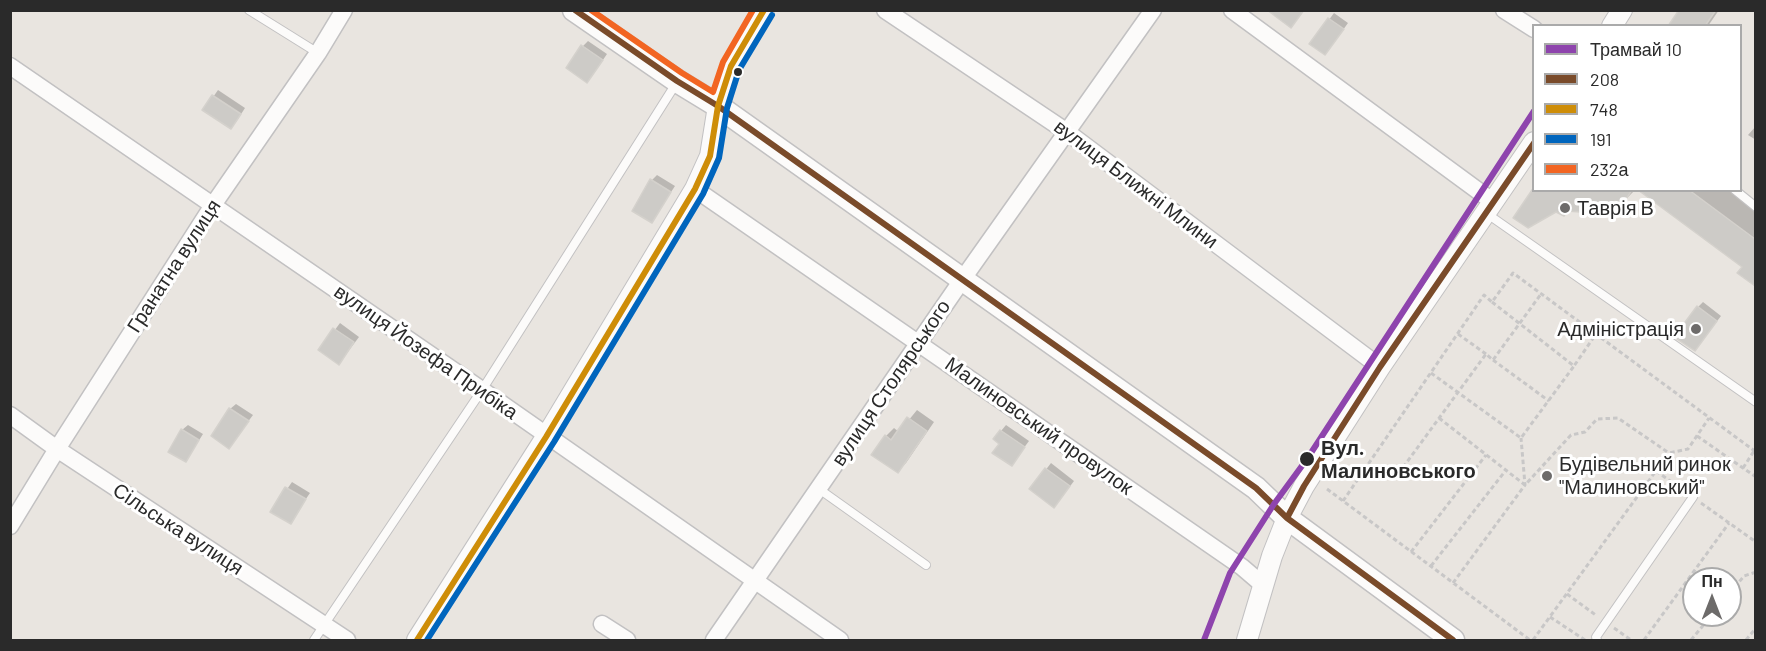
<!DOCTYPE html>
<html>
<head>
<meta charset="utf-8">
<style>
  body { margin:0 }
  #map { position:relative; width:1766px; height:651px; overflow:hidden; background:#e9e5e0; font-family:Barlow,sans-serif }
  canvas { display:block }
  .frame { position:absolute; inset:0; border:12px solid #2a2a2a; pointer-events:none }
  .legend { position:absolute; left:1532px; top:24px; width:210px; height:168px; box-sizing:border-box; background:#fff; border:2px solid #aaa; margin:0; padding:8px 10px; list-style:none; font-size:18px; color:#2a2a2a }
  .legend li { display:flex; align-items:center; gap:12px; height:30px }
  .legend b { width:30px; border:2px solid #aaa }
  .north { position:absolute; left:1682px; top:567px; width:60px; height:60px; box-sizing:border-box; background:#fff; border:2px solid #aaa; border-radius:50%; rotate:0deg; font-size:16px; font-weight:700; line-height:24px; text-align:center; color:#2a2a2a }
  .north::after { content:''; display:block; margin:auto; width:21px; height:27px; background:#6d6b6a; clip-path:polygon(50% 0,100% 100%,50% 72%,0 100%) }
</style>
</head>
<body>
<div id="map">
<canvas width="1766" height="651"></canvas>
<div class="frame"></div>
<ul class="legend">
<li><b style="height:8px;background:#8e44ad"></b>Трамвай 10</li>
<li><b style="height:8px;background:#7a4b2a"></b>208</li>
<li><b style="height:8px;background:#ce8d08"></b>748</li>
<li><b style="height:8px;background:#0065bd"></b>191</li>
<li><b style="height:8px;background:#f26522"></b>232а</li>
</ul>
<div class="north">Пн</div>
</div>
<script>
const ctx = document.querySelector('canvas').getContext('2d');
ctx.lineJoin = 'round';
function paint(path, color) {
  ctx.fillStyle = color;
  ctx.fill(path, 'evenodd');
}
function shape(rows) {
  const path = new Path2D();
  for (const r of rows) {
    path.moveTo(r[0], r[1]);
    for (let i = 2; i < r.length; i += 2) path.lineTo(r[i], r[i + 1]);
  }
  return path;
}
function strokePath(path, color, width, dash) {
  ctx.strokeStyle = color;
  ctx.lineWidth = width;
  ctx.lineCap = dash ? 'butt' : 'round';
  ctx.setLineDash(dash || []);
  ctx.stroke(path);
}
function write(font, color, halo, rows, align = 'center') {
  ctx.font = font + ' Barlow,sans-serif';
  ctx.lineWidth = 6;
  ctx.setLineDash([]);
  ctx.textBaseline = 'middle';
  ctx.strokeStyle = halo;
  ctx.fillStyle = color;
  for (const [text, x, y, turn = 0] of rows) {
    ctx.save();
    ctx.translate(x, y);
    ctx.rotate((+turn || 0) * Math.PI / 180);
    ctx.textAlign = isNaN(turn) ? turn : align;
    if (halo) ctx.strokeText(text, 0, 0);
    ctx.fillText(text, 0, 0);
    ctx.restore();
  }
}
paint(shape([
  [1682,10,1719,10,1708,26,1670,26],
  [1334,13,1348,23,1330,48,1311,44],
  [588,41,607,54,592,76,583,46],
  [218,90,245,108,236,122,204,110],
  [1756,126,1756,140,1748,135],
  [657,175,675,186,652,221,652,180],
  [1534,190,1635,190,1622,203,1617,201,1605,213],
  [1640,190,1735,190,1756,206,1756,284,1740,273,1744,267],
  [1703,302,1721,316,1695,350,1698,307],
  [340,323,359,337,344,357,320,350],
  [236,404,253,415,229,447,230,409],
  [917,410,934,422,906,463,897,471,886,436,894,428,899,432],
  [188,425,203,434,186,461,182,430],
  [1006,425,1029,441,1011,465,1001,443,1001,431],
  [1051,463,1074,481,1059,501,1031,489],
  [292,482,310,493,290,522,272,511]
]), '#0003');
const building = shape([
  [1267,10,1304,10,1291,28,1267,10],
  [1679,10,1716,10,1705,26,1668,26,1679,10],
  [1328,18,1344,29,1325,55,1309,44,1328,18],
  [581,45,603,60,587,83,566,68,581,45],
  [212,95,241,114,231,129,202,110,212,95],
  [650,179,671,192,652,223,632,211,650,179],
  [1532,190,1632,190,1622,205,1615,201,1606,214,1567,211,1564,216,1556,212,1528,228,1513,218,1532,190],
  [1638,190,1689,190,1755,239,1755,286,1737,273,1742,267,1638,190],
  [1697,306,1717,321,1695,351,1674,337,1697,306],
  [333,328,354,342,339,365,318,350,333,328],
  [229,408,249,421,229,449,211,436,229,408],
  [907,417,927,431,898,473,871,455,885,435,891,440,907,417],
  [181,429,199,440,186,462,168,452,181,429],
  [1000,430,1025,447,1012,466,992,453,999,444,993,439,1000,430],
  [1045,468,1070,486,1054,508,1029,489,1045,468],
  [285,487,306,499,291,524,270,512,285,487]
]);
paint(building, '#cdcbc7');
strokePath(building, '#d4d1cc', 1.5);
const service = shape([
  [249,10,318,53],
  [1735,190,1756,207],
  [1486,213,1756,402],
  [819,489,926,565],
  [314,640,482,390,677,82],
  [1597,640,1596,637,1693,497]
]);
const minor = shape([
  [885,10,1067,132,1380,367],
  [1232,10,1492,201],
  [1504,10,1534,29],
  [10,66,482,390,840,640],
  [695,189,1242,567,1263,585],
  [10,415,57,449,347,640],
  [10,526,57,449,213,205,318,53,344,10],
  [602,624,627,640],
  [714,640,962,280,1153,10]
]);
const tertiary = shape([
  [1612,26,1622,10],
  [417,640,546,437,695,189,710,156,718,106,731,66,764,10],
  [1247,640,1272,556,1287,518,1304,486,1380,367,1534,142]
]);
const secondary = shape([
  [574,10,677,81,718,106,1256,488,1287,518,1453,640]
]);
strokePath(service, '#c2c1c2', 10);
strokePath(minor, '#c2c1c2', 19);
strokePath(tertiary, '#c2c1c2', 22);
strokePath(secondary, '#c2c1c2', 25);
strokePath(shape([
  [1492,302,1574,366,1596,334],
  [1458,334,1486,354],
  [1493,360,1549,401],
  [1431,373,1521,438,1574,366],
  [1439,418,1525,485,1571,435,1585,432,1597,419,1618,418,1669,453],
  [1697,436,1756,477],
  [1743,468,1754,451],
  [1364,469,1396,477,1486,354,1493,360,1541,294],
  [1656,471,1683,490],
  [1327,489,1530,640],
  [1343,501,1484,295,1492,302,1513,273,1756,452],
  [1701,503,1756,542],
  [1411,552,1486,455],
  [1431,566,1506,470],
  [1453,583,1525,485,1521,438],
  [1730,593,1744,576,1756,572],
  [1567,594,1597,616],
  [1550,617,1585,640],
  [1614,628,1631,640],
  [1533,640,1669,453,1688,449,1709,418],
  [1644,640,1729,523],
  [1691,640,1712,615],
  [1746,640,1756,628]
]), '#c8c7c7', 3, [4.5, 3]);
strokePath(service, '#fcfbfa', 8);
strokePath(minor, '#fcfbfa', 16);
strokePath(tertiary, '#fcfbfa', 20);
strokePath(secondary, '#fcfbfa', 22);
strokePath(shape([
  [575,10,677,81,718,106,1256,488,1287,518,1453,640],
  [1287,518,1304,486,1380,367,1534,143]
]), '#7a4b2a', 6);
strokePath(shape([
  [417,640,546,437,695,189,710,156,718,106,731,66,764,10]
]), '#ce8d08', 6);
strokePath(shape([
  [427,640,554,442,703,194,719,158,727,108,739,70,772,15]
]), '#0065bd', 6);
strokePath(shape([
  [591,10,682,73,713,92,723,62,753,10]
]), '#f26522', 6);
strokePath(shape([
  [1204,640,1230,573,1274,504,1307,459,1534,111]
]), '#8e44ad', 6);
for (const [x, y, r, color] of [
  [738,72,5,"#2a2a2a"],
  [1565,208,6,"#6d6b6a"],
  [1696,329,6,"#6d6b6a"],
  [1307,459,8,"#2a2a2a"],
  [1547,476,6,"#6d6b6a"]
]) {
  const dot = new Path2D();
  dot.arc(x, y, r, 0, 2 * Math.PI);
  ctx.fillStyle = color;
  ctx.fill(dot);
  strokePath(dot, '#fff', 2);
}
write('20px', '#2a2a2a', '#fff', [
  ["вулиця Ближні Млини",1136,184,37],
  ["Гранатна вулиця",174,266,-57],
  ["вулиця Йозефа Прибіка",426,352,35],
  ["вулиця Столярського",891,383,-56],
  ["Малиновський провулок",1039,426,35],
  ["Сільська вулиця",178,529,33]
]);
write('20px', '#2a2a2a', '#fff', [
  ["Таврія В",1577,208],
  ["Адміністрація",1684,329,"right"],
  ["Будівельний ринок",1559,464],
  ["\"Малиновський\"",1559,487]
], 'left');
write('bold 20px', '#2a2a2a', '#fff', [
  ["Вул.",1321,448],
  ["Малиновського",1321,471]
], 'left');
</script>
</body>
</html>
